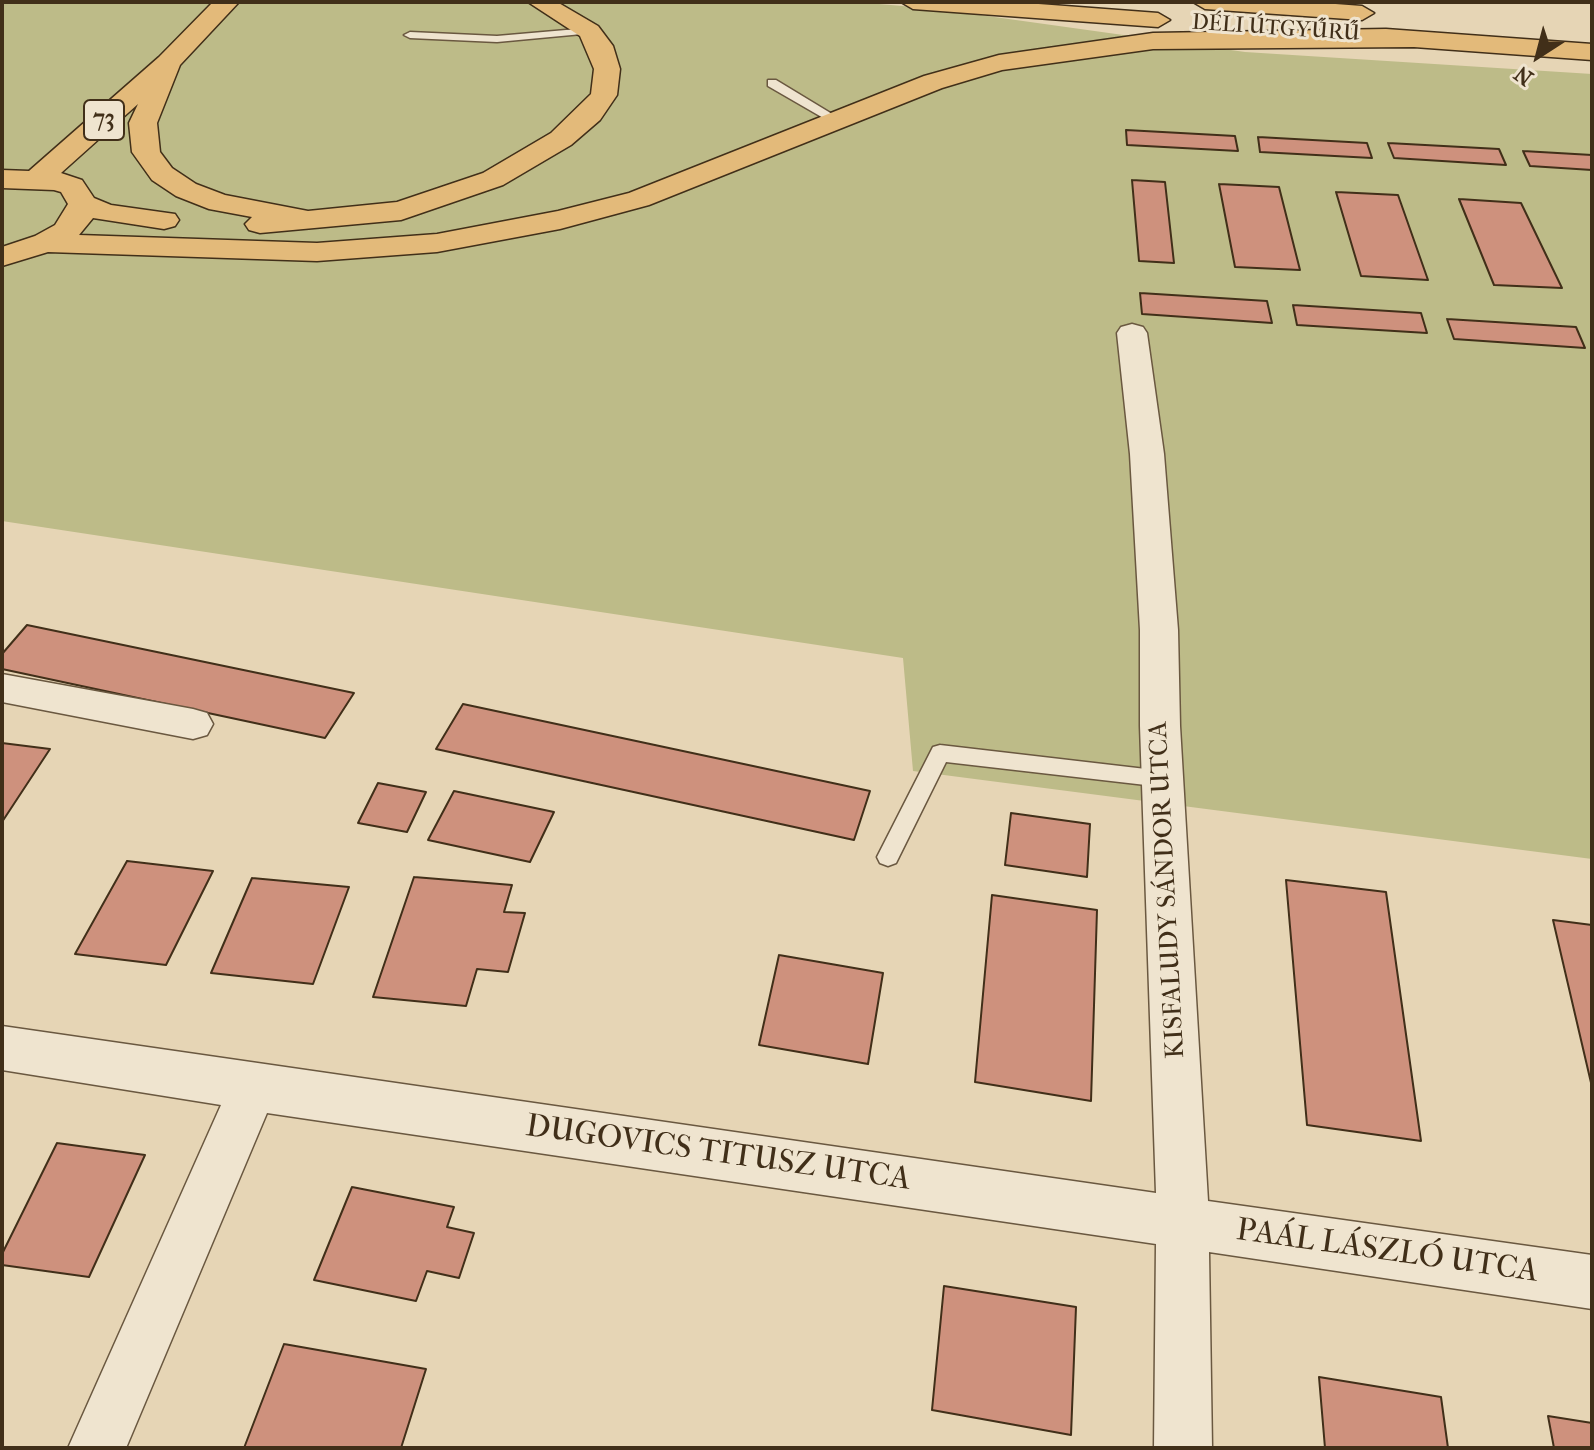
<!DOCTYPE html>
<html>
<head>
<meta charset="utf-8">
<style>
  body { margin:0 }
  #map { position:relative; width:1594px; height:1450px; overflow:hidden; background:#e6d5b5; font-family:"IM FELL French Canon",serif }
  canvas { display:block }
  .frame { position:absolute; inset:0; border:4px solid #412f19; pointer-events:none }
  .north { position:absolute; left:1498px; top:16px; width:80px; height:80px; -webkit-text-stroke:6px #efe4cf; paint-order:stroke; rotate:216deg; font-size:22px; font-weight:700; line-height:32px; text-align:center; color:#412f19 }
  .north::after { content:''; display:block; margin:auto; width:28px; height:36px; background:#412f19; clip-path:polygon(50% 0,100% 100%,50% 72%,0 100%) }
</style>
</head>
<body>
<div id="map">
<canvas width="1594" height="1450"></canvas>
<div class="frame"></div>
<div class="north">N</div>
</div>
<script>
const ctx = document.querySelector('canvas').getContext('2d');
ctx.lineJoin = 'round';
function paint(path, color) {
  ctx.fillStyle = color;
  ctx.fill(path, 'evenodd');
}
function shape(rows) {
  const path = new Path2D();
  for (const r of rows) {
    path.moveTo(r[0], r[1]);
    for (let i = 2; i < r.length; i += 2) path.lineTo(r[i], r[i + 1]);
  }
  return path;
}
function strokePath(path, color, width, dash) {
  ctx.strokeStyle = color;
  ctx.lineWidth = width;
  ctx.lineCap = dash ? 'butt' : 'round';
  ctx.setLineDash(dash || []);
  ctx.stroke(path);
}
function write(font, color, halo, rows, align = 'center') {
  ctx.font = font + ' "IM FELL French Canon",serif';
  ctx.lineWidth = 6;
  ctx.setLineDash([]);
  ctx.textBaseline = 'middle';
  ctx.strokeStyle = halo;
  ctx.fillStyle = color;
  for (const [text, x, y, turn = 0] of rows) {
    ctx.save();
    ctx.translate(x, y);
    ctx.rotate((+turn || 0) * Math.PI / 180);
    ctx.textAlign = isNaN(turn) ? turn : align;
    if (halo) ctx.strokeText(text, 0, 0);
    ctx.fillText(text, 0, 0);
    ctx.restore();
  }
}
paint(shape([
  [2,2,856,2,937,9,1245,52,1592,74,1592,859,913,771,903,658,2,521]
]), '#bdbb88');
const building = shape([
  [1126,130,1235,136,1238,151,1127,145,1126,130],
  [1258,137,1367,143,1372,158,1260,152,1258,137],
  [1388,143,1499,149,1506,165,1394,158,1388,143],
  [1523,151,1592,155,1592,170,1530,166,1523,151],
  [1132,180,1165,182,1174,263,1139,261,1132,180],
  [1219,184,1279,187,1300,270,1235,267,1219,184],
  [1336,192,1398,195,1428,280,1361,276,1336,192],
  [1459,199,1521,203,1562,288,1494,285,1459,199],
  [1140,293,1267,301,1272,323,1142,314,1140,293],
  [1293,305,1421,313,1427,333,1297,325,1293,305],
  [1447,319,1576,327,1585,348,1454,339,1447,319],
  [27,625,354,693,325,738,2,669,2,654,27,625],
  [463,704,870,791,854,840,436,749,463,704],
  [2,743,50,749,2,822,2,743],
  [378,783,426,792,407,832,358,823,378,783],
  [454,791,554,812,530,862,428,840,454,791],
  [1011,813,1090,824,1087,877,1005,865,1011,813],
  [127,861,213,871,166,965,75,954,127,861],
  [414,877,512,885,504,912,525,913,508,972,477,969,466,1006,373,997,414,877],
  [252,878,349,887,313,984,211,973,252,878],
  [1286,880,1386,892,1421,1141,1307,1125,1286,880],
  [992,895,1097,910,1091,1101,975,1082,992,895],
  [1553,920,1592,925,1592,1087,1553,920],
  [779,955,883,973,868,1064,759,1045,779,955],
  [57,1143,145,1155,89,1277,2,1265,2,1254,57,1143],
  [352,1187,454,1207,447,1227,474,1233,459,1278,427,1271,416,1301,314,1280,352,1187],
  [944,1286,1076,1307,1071,1435,932,1410,944,1286],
  [284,1344,426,1369,401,1448,244,1448,284,1344],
  [1319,1377,1441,1397,1448,1448,1325,1448,1319,1377],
  [1548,1416,1592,1423,1592,1448,1554,1448,1548,1416]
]);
paint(building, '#ce917d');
strokePath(building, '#412f19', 2);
const lane = shape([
  [589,28,595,31,593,33,497,42,410,38,404,35,410,32,497,36,589,28],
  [768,80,776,80,842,120,832,123,768,86,768,80],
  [940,745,1163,771,1170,773,1173,779,1170,785,1163,787,946,762,896,863,888,866,880,863,877,857,933,747,940,745]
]);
const street = shape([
  [1132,324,1143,327,1147,333,1164,454,1178,630,1180,726,1208,1201,1592,1255,1592,1309,1209,1252,1212,1448,1154,1448,1156,1244,267,1113,126,1448,68,1448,221,1105,2,1070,2,1026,1156,1193,1140,726,1140,630,1130,454,1117,333,1121,327,1132,324],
  [2,674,193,709,207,713,213,724,207,735,193,739,2,702,2,674]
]);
const primary = shape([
  [213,2,239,2,180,65,157,123,160,152,172,168,196,184,225,195,308,211,397,202,483,173,551,133,591,94,594,69,580,36,528,2,557,2,598,26,613,46,620,69,617,95,600,120,571,145,503,185,401,220,260,233,249,230,245,224,252,217,209,209,176,196,152,180,132,152,129,123,138,104,61,173,82,180,94,198,111,205,175,214,179,220,175,226,164,229,93,218,79,235,317,243,437,234,558,211,629,193,924,76,999,55,1153,33,1386,29,1592,44,1592,60,1414,47,1153,49,1002,70,942,88,649,205,560,229,437,252,317,261,48,252,2,266,2,247,35,236,55,225,68,204,61,192,54,190,2,188,2,170,29,171,159,57,213,2],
  [901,2,1012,2,1158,13,1170,20,1158,27,913,9,901,2],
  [1193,2,1309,2,1362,6,1374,13,1362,20,1205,9,1193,2]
]);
strokePath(lane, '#6a5840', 3);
strokePath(street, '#6a5840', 3);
strokePath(primary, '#412f19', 3);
paint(lane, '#efe4cf');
paint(street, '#efe4cf');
paint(primary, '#e3ba7a');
write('22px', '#412f19', '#efe4cf', [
  ["DÉLI ÚTGYŰRŰ",1276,29,4]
]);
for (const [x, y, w] of [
  [104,120,40]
]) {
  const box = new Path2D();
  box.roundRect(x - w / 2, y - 20, w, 40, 6);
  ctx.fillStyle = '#efe4cf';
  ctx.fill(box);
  strokePath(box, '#412f19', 2);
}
write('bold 24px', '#412f19', null, [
  ["73",104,120]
]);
write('26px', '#412f19', '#efe4cf', [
  ["KISFALUDY SÁNDOR UTCA",1168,890,-93]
]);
write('32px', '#412f19', '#efe4cf', [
  ["DUGOVICS TITUSZ UTCA",718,1154,8],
  ["PAÁL LÁSZLÓ UTCA",1387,1252,8]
]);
</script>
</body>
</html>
